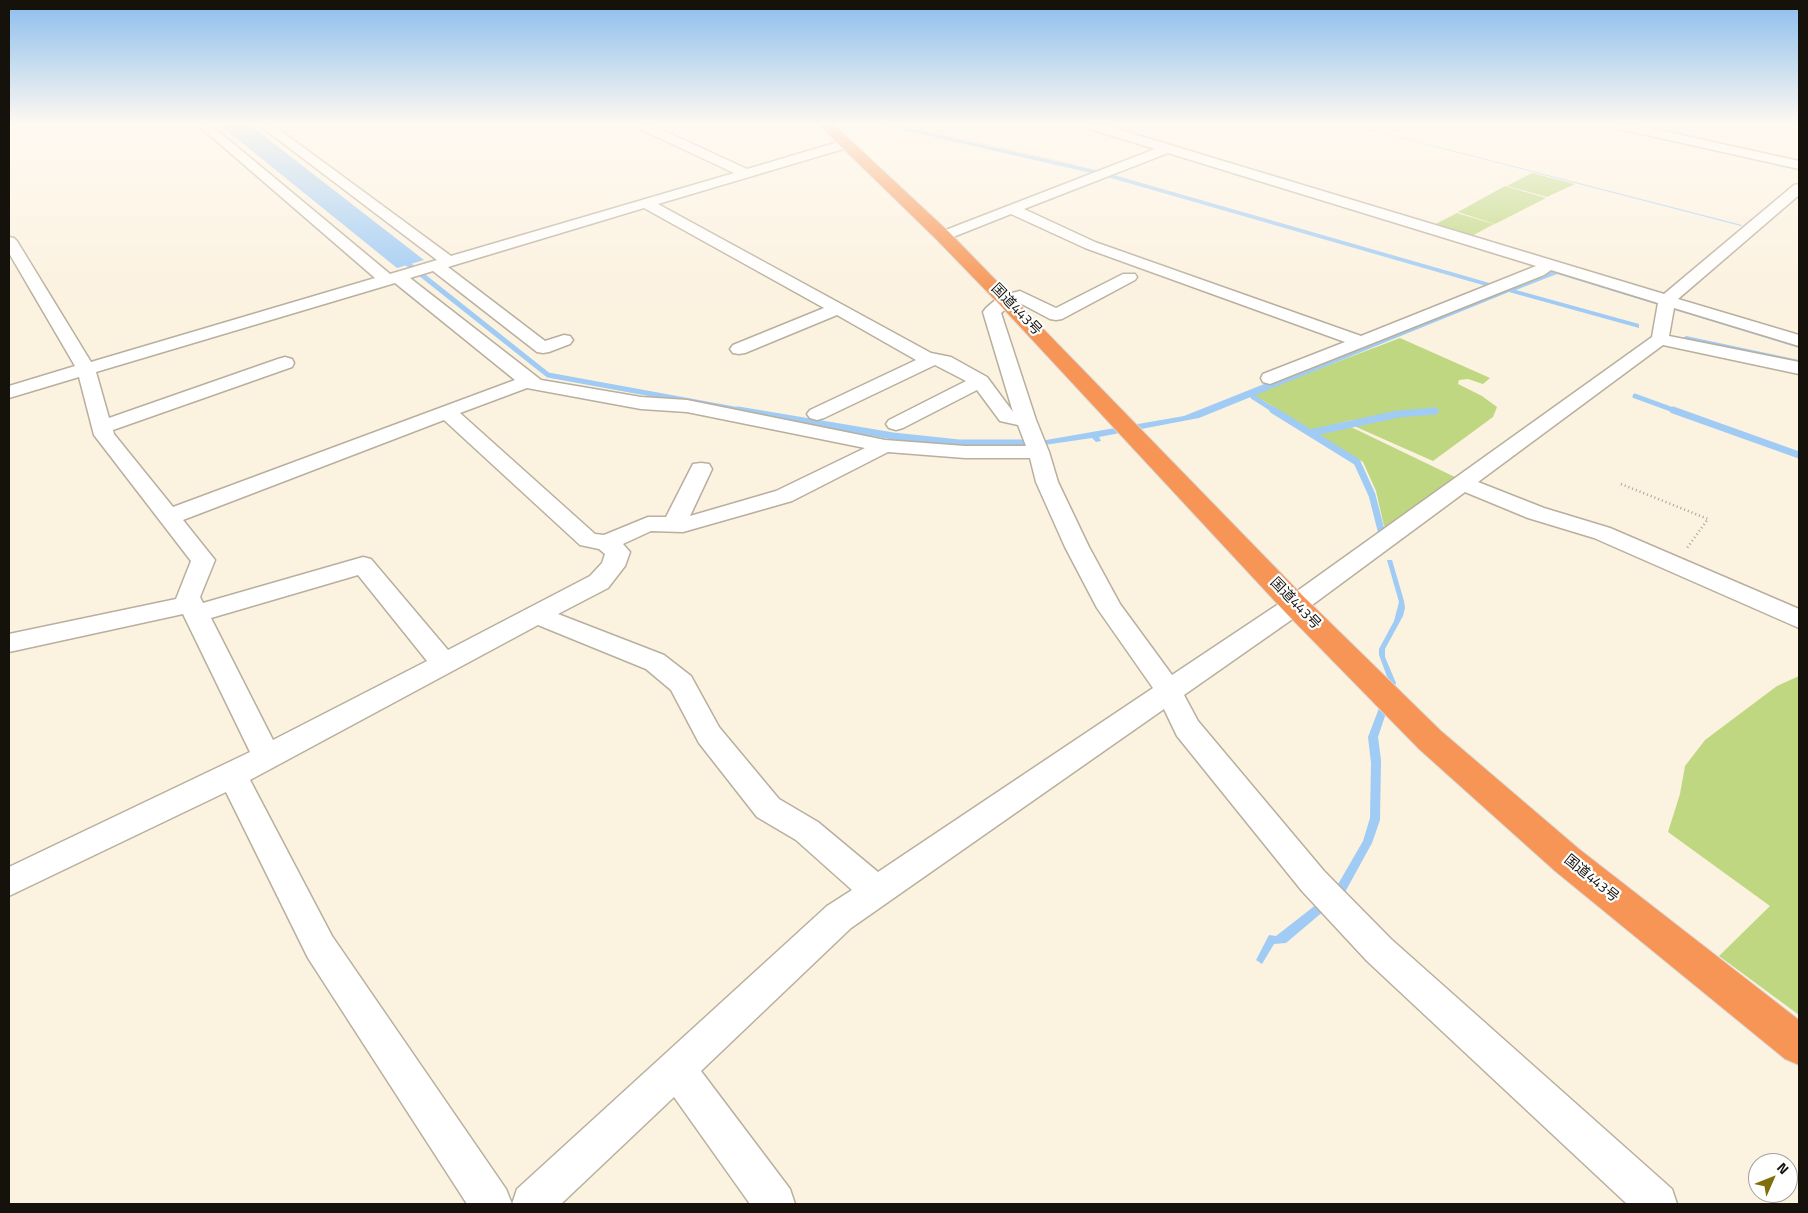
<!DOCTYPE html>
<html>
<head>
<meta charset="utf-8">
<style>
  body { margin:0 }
  #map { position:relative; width:1808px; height:1213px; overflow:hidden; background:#fcf2e0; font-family:"Titillium Web",sans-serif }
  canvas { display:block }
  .frame { position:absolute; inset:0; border:10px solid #15120c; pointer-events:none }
  .north { position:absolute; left:1748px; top:1153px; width:50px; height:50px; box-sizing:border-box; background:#fff; border:1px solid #a1a09e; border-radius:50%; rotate:46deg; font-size:14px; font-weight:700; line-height:20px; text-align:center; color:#15120c }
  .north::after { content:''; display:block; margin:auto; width:18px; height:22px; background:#7f6e0a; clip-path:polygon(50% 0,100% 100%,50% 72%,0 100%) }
</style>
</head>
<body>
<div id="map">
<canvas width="1808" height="1213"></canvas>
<div class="frame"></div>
<div class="north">N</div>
</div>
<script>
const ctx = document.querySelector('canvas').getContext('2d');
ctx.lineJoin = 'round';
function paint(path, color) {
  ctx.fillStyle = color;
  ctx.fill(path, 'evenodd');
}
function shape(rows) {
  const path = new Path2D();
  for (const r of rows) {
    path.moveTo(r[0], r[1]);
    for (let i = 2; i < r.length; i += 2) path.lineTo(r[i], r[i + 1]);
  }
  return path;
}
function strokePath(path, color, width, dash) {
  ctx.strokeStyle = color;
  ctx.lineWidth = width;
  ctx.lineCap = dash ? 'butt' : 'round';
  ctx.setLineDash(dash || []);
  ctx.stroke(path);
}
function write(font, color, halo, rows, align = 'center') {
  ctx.font = font + ' "Titillium Web","Noto Sans JP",sans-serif';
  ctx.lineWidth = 4.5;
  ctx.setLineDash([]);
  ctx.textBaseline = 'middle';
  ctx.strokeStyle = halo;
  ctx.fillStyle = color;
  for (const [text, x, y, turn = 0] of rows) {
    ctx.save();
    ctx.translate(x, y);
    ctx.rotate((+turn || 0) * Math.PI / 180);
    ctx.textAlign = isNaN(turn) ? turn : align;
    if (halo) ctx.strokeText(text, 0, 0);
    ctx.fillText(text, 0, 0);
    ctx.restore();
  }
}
paint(shape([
  [1532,173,1575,184,1547,197,1507,186],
  [1505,186,1546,198,1495,224,1458,212],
  [1457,213,1494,224,1470,237,1432,226],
  [1400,338,1490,378,1483,384,1468,379,1459,380,1458,384,1482,396,1497,407,1493,417,1433,461,1354,426,1387,418,1438,413,1437,410,1396,413,1348,421,1310,431,1264,401,1250,395],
  [1349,426,1459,479,1390,529,1384,526,1376,491,1363,462,1318,435,1326,430],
  [1799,676,1799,1015,1719,956,1770,906,1668,832,1680,794,1685,766,1705,740,1777,686]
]), '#bed780');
paint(shape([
  [220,125,250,125,424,260,397,268],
  [882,125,893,125,1100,171,1507,288,1550,270,1079,125,1084,125,1799,344,1799,348,1557,274,1516,290,1639,324,1639,328,1509,292,1199,418,1099,437,1101,441,1096,442,1092,438,1044,445,1024,440,1046,440,1184,416,1500,290,1104,176],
  [1351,125,1354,125,1742,225,1741,226],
  [1686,336,1799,360,1799,364,1682,339],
  [1387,560,1392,560,1404,601,1405,608,1403,616,1385,649,1385,657,1396,683,1378,737,1381,760,1380,820,1372,843,1344,894,1286,943,1274,944,1262,964,1256,960,1269,935,1276,936,1317,904,1337,886,1363,841,1370,818,1371,763,1368,737,1389,682,1379,655,1379,649,1394,621,1399,602]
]), '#9fcbf5');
strokePath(shape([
  [403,260,548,375,745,411],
  [1635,396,1676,411],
  [1253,397,1275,411]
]), '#9fcbf5', 5);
strokePath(shape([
  [738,410,893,436,959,443,1025,443],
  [1273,410,1357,462,1372,495,1382,534],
  [1673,410,1799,455],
  [1310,433,1398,414,1435,411]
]), '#9fcbf5', 7);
const minor = shape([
  [198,125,211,125,390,274,437,260,259,125,273,125,451,256,734,173,638,128,636,125,652,125,747,169,842,141,850,141,852,144,850,147,658,204,931,353,951,357,987,377,1013,412,983,312,986,308,1000,296,1020,291,1056,308,1123,274,1135,274,1137,277,1135,280,1062,319,1056,320,1050,319,1018,302,1012,304,1001,313,1036,420,1049,452,1058,482,1089,547,1120,604,1172,675,1286,599,1652,337,1658,303,1551,270,1544,275,1270,384,1263,382,1261,378,1263,374,1345,342,1085,248,1011,214,948,239,938,239,935,236,938,233,1155,149,1087,128,1085,125,1104,125,1664,294,1794,185,1799,184,1799,195,1678,299,1799,335,1799,346,1674,308,1669,336,1799,362,1799,374,1663,345,1478,482,1544,508,1610,528,1799,609,1799,628,1594,538,1528,518,1465,492,1304,611,1184,695,1198,721,1324,871,1391,939,1672,1189,1677,1204,1627,1204,1367,961,1302,891,1177,736,1164,709,851,928,701,1071,790,1189,795,1204,750,1204,674,1097,561,1204,467,1204,308,958,226,792,9,896,9,867,250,752,183,614,9,652,9,634,176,599,191,561,94,435,79,377,9,398,9,386,75,366,9,253,9,237,14,238,17,241,91,362,375,278,198,125],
  [1168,153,1536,266,1361,336,1095,242,1024,209,1168,153],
  [644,208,824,308,733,345,730,349,733,353,739,354,745,353,837,315,916,360,810,410,807,414,810,418,817,420,824,418,935,365,966,381,889,420,886,424,889,428,896,430,903,428,977,390,1000,421,1018,425,1026,446,965,446,885,440,687,400,641,397,541,380,410,278,433,271,537,352,543,353,549,352,570,344,573,340,570,336,564,335,545,341,448,267,644,208],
  [395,283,515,380,173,507,114,434,113,430,292,367,294,363,292,359,285,357,278,359,109,418,96,372,395,283],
  [527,388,641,409,687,412,865,448,776,491,690,516,712,469,709,464,701,463,693,464,666,517,648,517,604,535,595,534,460,413,527,388],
  [444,420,580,545,599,549,605,554,602,563,590,576,448,650,371,559,363,557,203,603,200,597,215,560,183,520,444,420],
  [888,452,965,458,1030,458,1036,482,1065,547,1097,608,1153,688,878,872,818,822,779,799,719,727,691,676,664,655,558,614,608,588,625,566,630,552,623,544,651,531,683,532,792,501,888,452],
  [358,575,427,661,273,740,211,618,358,575],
  [538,625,646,669,671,690,699,743,757,817,796,840,852,890,827,906,517,1189,512,1204,506,1189,332,936,250,780,538,625],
  [1614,125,1636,125,1799,161,1799,169,1620,129,1614,125]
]);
const highway = shape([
  [819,125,834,125,949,232,1305,598,1441,731,1579,849,1799,1020,1799,1065,1785,1059,1555,871,1419,749,1285,612,999,304,937,240,819,125]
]);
strokePath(minor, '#b8af9e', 3);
strokePath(highway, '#dad9d8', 2);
strokePath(shape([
  [898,125,1076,165]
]), '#aaa295', 2, [0.5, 2]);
strokePath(shape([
  [1621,484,1708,519,1687,548]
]), '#aaa295', 2.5, [1, 3]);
paint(minor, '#fff');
paint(highway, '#f69555');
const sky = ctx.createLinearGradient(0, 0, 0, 295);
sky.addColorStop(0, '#8bbded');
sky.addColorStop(0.42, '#fef9f1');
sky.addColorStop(1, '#fef9f100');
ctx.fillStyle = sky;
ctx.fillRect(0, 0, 1808, 295);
write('14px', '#15120c', '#fff', [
  ["国道443号",1016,310,46],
  ["国道443号",1295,604,46],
  ["国道443号",1591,879,39]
]);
</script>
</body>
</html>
